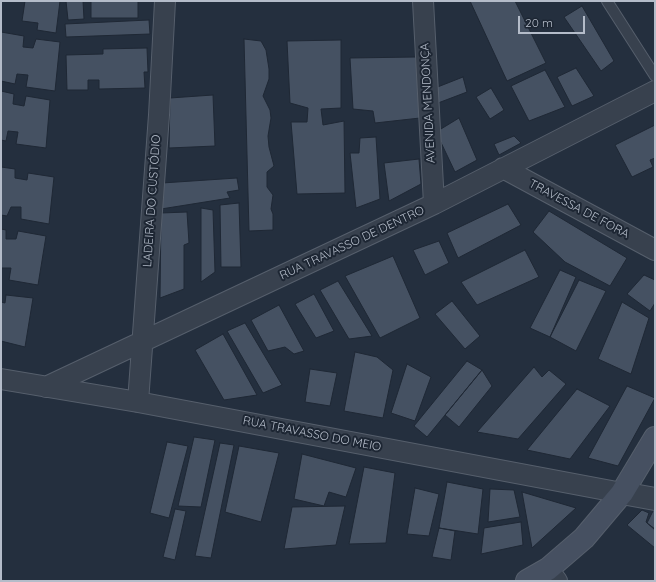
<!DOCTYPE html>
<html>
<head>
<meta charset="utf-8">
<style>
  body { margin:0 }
  #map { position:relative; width:656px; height:582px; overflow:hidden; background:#242f3e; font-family:Quicksand,sans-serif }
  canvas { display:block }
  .frame { position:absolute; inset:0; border:2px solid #b4bcc9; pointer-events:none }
  .scale { position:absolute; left:518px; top:16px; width:67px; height:18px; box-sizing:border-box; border:2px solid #b4bcc9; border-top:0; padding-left:5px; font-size:12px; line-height:14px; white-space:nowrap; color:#b4bcc9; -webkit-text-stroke:3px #1d2633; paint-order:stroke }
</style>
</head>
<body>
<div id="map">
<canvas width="656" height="582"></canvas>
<div class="frame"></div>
<div class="scale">20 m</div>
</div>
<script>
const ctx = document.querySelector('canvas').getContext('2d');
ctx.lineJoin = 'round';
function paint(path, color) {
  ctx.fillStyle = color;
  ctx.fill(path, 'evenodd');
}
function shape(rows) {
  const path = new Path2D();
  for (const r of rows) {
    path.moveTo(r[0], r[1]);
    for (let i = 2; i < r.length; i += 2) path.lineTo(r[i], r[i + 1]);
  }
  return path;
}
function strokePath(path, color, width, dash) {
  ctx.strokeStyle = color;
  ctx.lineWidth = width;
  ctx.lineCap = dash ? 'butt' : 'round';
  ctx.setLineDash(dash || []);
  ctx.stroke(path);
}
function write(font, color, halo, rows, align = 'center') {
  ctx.font = font + ' Quicksand,sans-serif';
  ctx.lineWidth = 4;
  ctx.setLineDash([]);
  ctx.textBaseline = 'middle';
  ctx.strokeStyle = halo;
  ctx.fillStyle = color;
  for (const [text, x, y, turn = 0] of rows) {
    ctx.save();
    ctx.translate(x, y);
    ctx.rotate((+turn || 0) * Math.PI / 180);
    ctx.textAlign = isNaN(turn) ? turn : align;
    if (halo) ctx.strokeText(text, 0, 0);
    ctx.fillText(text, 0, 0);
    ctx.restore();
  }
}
const building = shape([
  [25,1,60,1,56,33,37,30,38,23,22,21,25,1],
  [66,1,83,1,84,19,68,20,66,1],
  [91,1,138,1,138,18,91,18,91,1],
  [470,1,515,1,546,63,507,81,470,1],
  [582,6,614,61,601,71,564,17,582,6],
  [149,20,150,34,66,37,65,24,149,20],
  [1,32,24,36,23,47,33,48,36,39,60,42,55,91,26,87,28,75,17,74,15,84,1,81,1,32],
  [244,39,261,41,266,50,269,69,269,79,263,96,270,110,271,118,268,136,269,147,274,166,267,172,267,187,273,195,271,209,273,214,273,230,249,231,244,39],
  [341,40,341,108,321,109,323,125,344,121,345,193,297,194,291,122,307,122,308,108,290,103,287,41,341,40],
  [147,48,148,72,144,72,145,88,99,89,99,80,88,80,88,90,67,90,66,55,103,54,103,49,147,48],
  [416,57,420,118,375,123,373,111,353,109,350,58,416,57],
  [576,68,594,96,572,106,557,77,576,68],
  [545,70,565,107,529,121,511,86,545,70],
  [463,77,467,92,438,103,435,88,463,77],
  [491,88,504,110,490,119,476,97,491,88],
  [1,91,14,94,13,104,24,106,26,96,50,100,46,148,16,144,18,132,8,131,6,141,1,140,1,91],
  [213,95,215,146,169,148,170,98,213,95],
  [459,118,477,160,455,172,436,132,459,118],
  [655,125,655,158,650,160,653,167,632,177,615,145,655,125],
  [514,136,521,143,499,155,494,144,514,136],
  [376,137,380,199,356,208,350,153,359,153,360,138,376,137],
  [419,159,421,184,389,201,384,163,419,159],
  [1,167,15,169,15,178,27,180,28,173,54,177,49,224,21,219,21,207,11,207,7,216,1,215,1,167],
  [237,178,239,190,227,192,230,198,161,209,162,183,237,178],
  [239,203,241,267,221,267,220,205,239,203],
  [508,204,521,225,458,258,447,233,508,204],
  [201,208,213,210,215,272,201,282,201,208],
  [549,211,627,258,610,286,565,262,533,232,549,211],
  [187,212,189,243,184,245,184,289,160,298,161,213,187,212],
  [1,229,6,230,6,239,16,239,18,231,46,236,38,285,9,280,11,268,1,268,1,229],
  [439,241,449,263,425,275,413,250,439,241],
  [525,250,539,277,477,305,461,282,525,250],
  [393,256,420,318,380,338,345,276,393,256],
  [560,270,576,277,550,337,530,328,560,270],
  [644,275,655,280,655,303,650,311,627,294,644,275],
  [579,280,606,291,576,351,550,337,579,280],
  [338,281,372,336,349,339,320,290,338,281],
  [314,294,334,331,316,338,295,304,314,294],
  [6,295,33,298,25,347,1,341,1,302,5,303,6,295],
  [452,301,480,336,465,349,435,314,452,301],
  [622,302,649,318,631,374,598,359,622,302],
  [279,305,304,351,294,354,285,347,268,351,251,320,279,305],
  [245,323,282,385,263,393,227,331,245,323],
  [223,334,257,395,224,400,195,350,223,334],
  [355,352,377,357,393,370,383,418,344,411,355,352],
  [467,361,482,370,427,437,414,426,467,361],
  [407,364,431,377,415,421,391,413,407,364],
  [534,367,542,377,549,370,566,384,518,439,477,432,534,367],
  [310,369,337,373,330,406,305,402,310,369],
  [482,370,492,386,459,427,445,415,482,370],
  [627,386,655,398,618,466,588,458,627,386],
  [577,389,610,406,570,459,527,450,577,389],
  [194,437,215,440,201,507,178,506,194,437],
  [167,442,188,446,169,518,150,513,167,442],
  [220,443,234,445,211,558,195,556,220,443],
  [239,446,279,453,261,522,225,512,239,446],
  [302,454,356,468,346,497,329,492,324,506,294,499,302,454],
  [364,467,395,473,386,543,349,544,364,467],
  [447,482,483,489,478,534,439,528,447,482],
  [415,488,439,494,429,536,407,534,415,488],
  [490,489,514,490,520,517,488,522,490,489],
  [522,492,576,508,532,548,522,492],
  [345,506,336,545,284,549,292,507,345,506],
  [175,509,186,511,175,560,163,557,175,509],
  [654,509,655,509,655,529,647,523,654,509],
  [642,510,649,513,646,522,655,530,655,548,627,525,642,510],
  [521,522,523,545,481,554,484,528,521,522],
  [439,528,455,531,451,560,432,557,439,528]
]);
paint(building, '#455162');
strokePath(building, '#1f2835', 1);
const service = shape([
  [607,1,655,76]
]);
const minor = shape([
  [423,1,434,204],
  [503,168,655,250],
  [1,379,138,402,622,493],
  [46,387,434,204,655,91],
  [138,402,159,115,165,1],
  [548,569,557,581]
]);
const tertiary = shape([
  [622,493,655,499]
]);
const secondary = shape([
  [527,581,548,569,584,538,622,493,655,438]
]);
strokePath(service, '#565f6c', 12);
strokePath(minor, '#565f6c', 22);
strokePath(tertiary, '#565f6c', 24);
strokePath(secondary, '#565f6c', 24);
strokePath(service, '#38414e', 10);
strokePath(minor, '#38414e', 20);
strokePath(tertiary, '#38414e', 22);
strokePath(secondary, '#465061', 22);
write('12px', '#b4bcc9', '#1d2633', [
  ["AVENIDA MENDONÇA",428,103,-93],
  ["LADEIRA DO CUSTÓDIO",152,201,-86],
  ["TRAVESSA DE FORA",579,209,28],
  ["RUA TRAVASSO DE DENTRO",352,243,-25],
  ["RUA TRAVASSO DO MEIO",312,434,11]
]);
</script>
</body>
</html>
